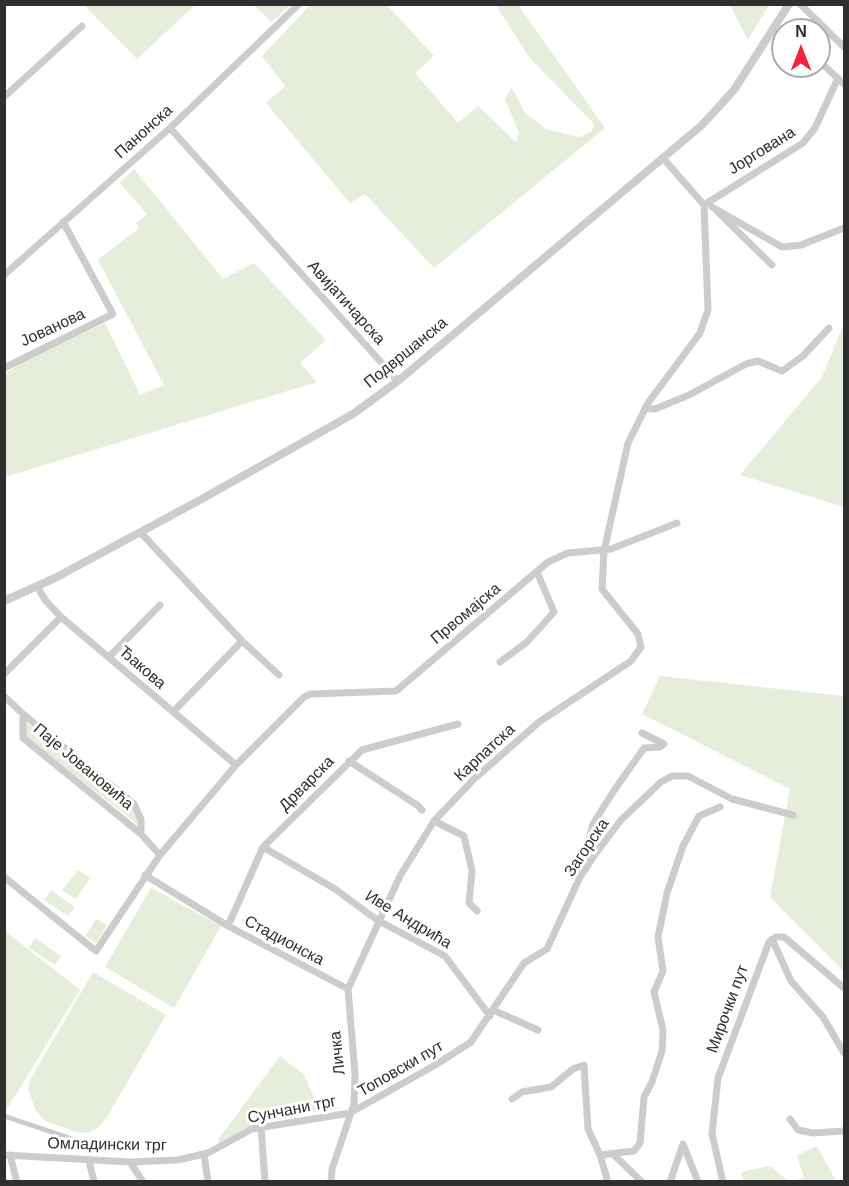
<!DOCTYPE html>
<html>
<head>
<meta charset="utf-8">
<style>
  body { margin:0 }
  #map { position:relative; width:849px; height:1186px; overflow:hidden; background:#fff; font-family:Arial,sans-serif }
  canvas { display:block }
  .frame { position:absolute; inset:0; border:6px solid #2f2f2f; pointer-events:none }
  .north { position:absolute; left:771px; top:18px; width:60px; height:60px; box-sizing:border-box; background:#fff; border:2px solid #acacac; border-radius:50%; rotate:0deg; font-size:16px; font-weight:700; line-height:24px; text-align:center; color:#2f2f2f }
  .north::after { content:''; display:block; margin:auto; width:21px; height:27px; background:#f5223c; clip-path:polygon(50% 0,100% 100%,50% 72%,0 100%) }
</style>
</head>
<body>
<div id="map">
<canvas width="849" height="1186"></canvas>
<div class="frame"></div>
<div class="north">N</div>
</div>
<script>
const ctx = document.querySelector('canvas').getContext('2d');
ctx.lineJoin = 'round';
function paint(path, color) {
  ctx.fillStyle = color;
  ctx.fill(path, 'evenodd');
}
function shape(rows) {
  const path = new Path2D();
  for (const r of rows) {
    path.moveTo(r[0], r[1]);
    for (let i = 2; i < r.length; i += 2) path.lineTo(r[i], r[i + 1]);
  }
  return path;
}
function strokePath(path, color, width, dash) {
  ctx.strokeStyle = color;
  ctx.lineWidth = width;
  ctx.lineCap = dash ? 'butt' : 'round';
  ctx.setLineDash(dash || []);
  ctx.stroke(path);
}
function write(font, color, halo, rows, align = 'center') {
  ctx.font = font + ' Arial,sans-serif';
  ctx.lineWidth = 6;
  ctx.setLineDash([]);
  ctx.textBaseline = 'middle';
  ctx.strokeStyle = halo;
  ctx.fillStyle = color;
  for (const [text, x, y, turn = 0] of rows) {
    ctx.save();
    ctx.translate(x, y);
    ctx.rotate((+turn || 0) * Math.PI / 180);
    ctx.textAlign = isNaN(turn) ? turn : align;
    if (halo) ctx.strokeText(text, 0, 0);
    ctx.fillText(text, 0, 0);
    ctx.restore();
  }
}
paint(shape([
  [311,4,387,5,434,56,415,73,458,123,478,106,516,142,519,133,505,99,512,88,525,113,546,129,579,137,592,131,594,124,529,57,496,5,518,5,605,128,434,268,365,194,350,203,266,103,285,86,262,56],
  [84,5,195,5,137,59],
  [253,5,290,5,272,22],
  [730,5,769,5,748,40],
  [134,169,223,279,254,263,326,340,300,363,317,382,5,477,4,375,26,359,105,323,140,395,164,385,98,260,139,228,136,223,147,214,120,183],
  [844,323,844,507,740,475,822,377],
  [660,676,843,696,844,691,844,972,770,897,790,789,642,714],
  [26,722,133,808,137,813,137,824,26,737],
  [78,870,90,878,76,899,62,890],
  [151,888,221,926,174,1008,105,967],
  [51,890,75,907,68,916,44,900],
  [96,919,107,925,96,943,85,936],
  [5,931,80,990,5,1112],
  [35,938,61,956,55,965,29,948],
  [93,972,166,1015,107,1117,98,1128,88,1133,77,1132,45,1121,35,1109,28,1089,30,1080],
  [280,1056,304,1075,320,1111,262,1122,219,1143,218,1140],
  [817,1146,836,1181,792,1181,804,1178,797,1155],
  [770,1166,788,1181,744,1181,741,1172]
]), '#e6eddb');
strokePath(shape([
  [725,4,726,6]
]), '#c6e1ef', 1.5);
strokePath(shape([
  [4,1116,105,1150]
]), '#ccc', 5);
strokePath(shape([
  [800,4,844,47],
  [819,61,844,84],
  [4,97,82,26],
  [170,128,398,381],
  [704,205,803,143,815,128,838,78],
  [712,207,782,247,801,245,844,228],
  [717,211,772,265],
  [4,275,170,128,299,4],
  [4,368,113,314,63,222],
  [645,408,655,409,689,395,746,364,758,361,782,371,803,356,829,328],
  [141,533,242,641,279,675],
  [37,586,45,600,61,617,236,765],
  [109,657,160,605],
  [500,662,527,642,554,612,537,572],
  [4,674,61,617],
  [4,696,23,714,134,804,141,819,141,834],
  [173,712,242,641],
  [23,714,23,738,141,834,160,855],
  [349,761,417,805,422,810],
  [434,821,464,836,472,871,469,903,477,911],
  [263,847,335,889,377,920,445,956,490,1016],
  [581,872,593,824,613,792,644,748,660,747,664,744,642,733],
  [145,875,228,926,348,989],
  [4,877,96,951,160,855,236,765,304,697,311,694,396,691,548,562,568,553,611,549,677,523],
  [228,926,263,847,362,750,458,724],
  [772,939,791,981,823,1017,844,1053],
  [493,1010,538,1030],
  [512,1099,522,1092,551,1087,573,1069,584,1065,588,1129,600,1155,608,1182],
  [790,1119,798,1130,813,1133,844,1131],
  [261,1127,265,1182],
  [204,1154,208,1182],
  [613,1154,642,1182],
  [4,1155,130,1162,178,1160,208,1153,252,1129,350,1113,437,1064,471,1042,524,963,547,949,580,877,596,853,621,820,661,782,672,776,688,776,732,799,793,815],
  [10,1155,17,1182],
  [600,1155,634,1151,640,1143,644,1097,652,1082,662,1051,663,1030,654,992,663,971,658,937,667,893,683,846,699,816,720,807],
  [89,1161,94,1182],
  [130,1162,143,1182],
  [331,1182,332,1169,354,1104,355,1074,348,989,400,876,434,821,474,779,539,722,631,661,641,647,638,634,602,589,604,551,628,443,648,403,700,333,708,310,704,205,663,158],
  [670,1182,683,1144,698,1182],
  [723,1182,712,1134,718,1078,769,942,776,937,784,937,844,988]
]), '#ccc', 7);
strokePath(shape([
  [4,601,55,578,200,500,353,414,398,381,702,125,734,90,789,4]
]), '#ccc', 8);
write('16px', '#2f2f2f', '#fff', [
  ["Панонска",144,132,-42],
  ["Јоргована",762,151,-32],
  ["Авијатичарска",346,303,48],
  ["Јованова",53,328,-25],
  ["Подвршанска",406,353,-39],
  ["Првомајска",466,614,-40],
  ["Ђакова",142,668,41],
  ["Карпатска",485,753,-43],
  ["Паје Јовановића",83,767,40],
  ["Дрварска",307,784,-45],
  ["Загорска",587,848,-56],
  ["Иве Андрића",408,920,31],
  ["Стадионска",284,941,28],
  ["Мирочки пут",728,1009,-70],
  ["Личка",338,1053,-96],
  ["Топовски пут",401,1069,-30],
  ["Сунчани трг",292,1110,-11],
  ["Омладински трг",107,1145,1]
]);
</script>
</body>
</html>
